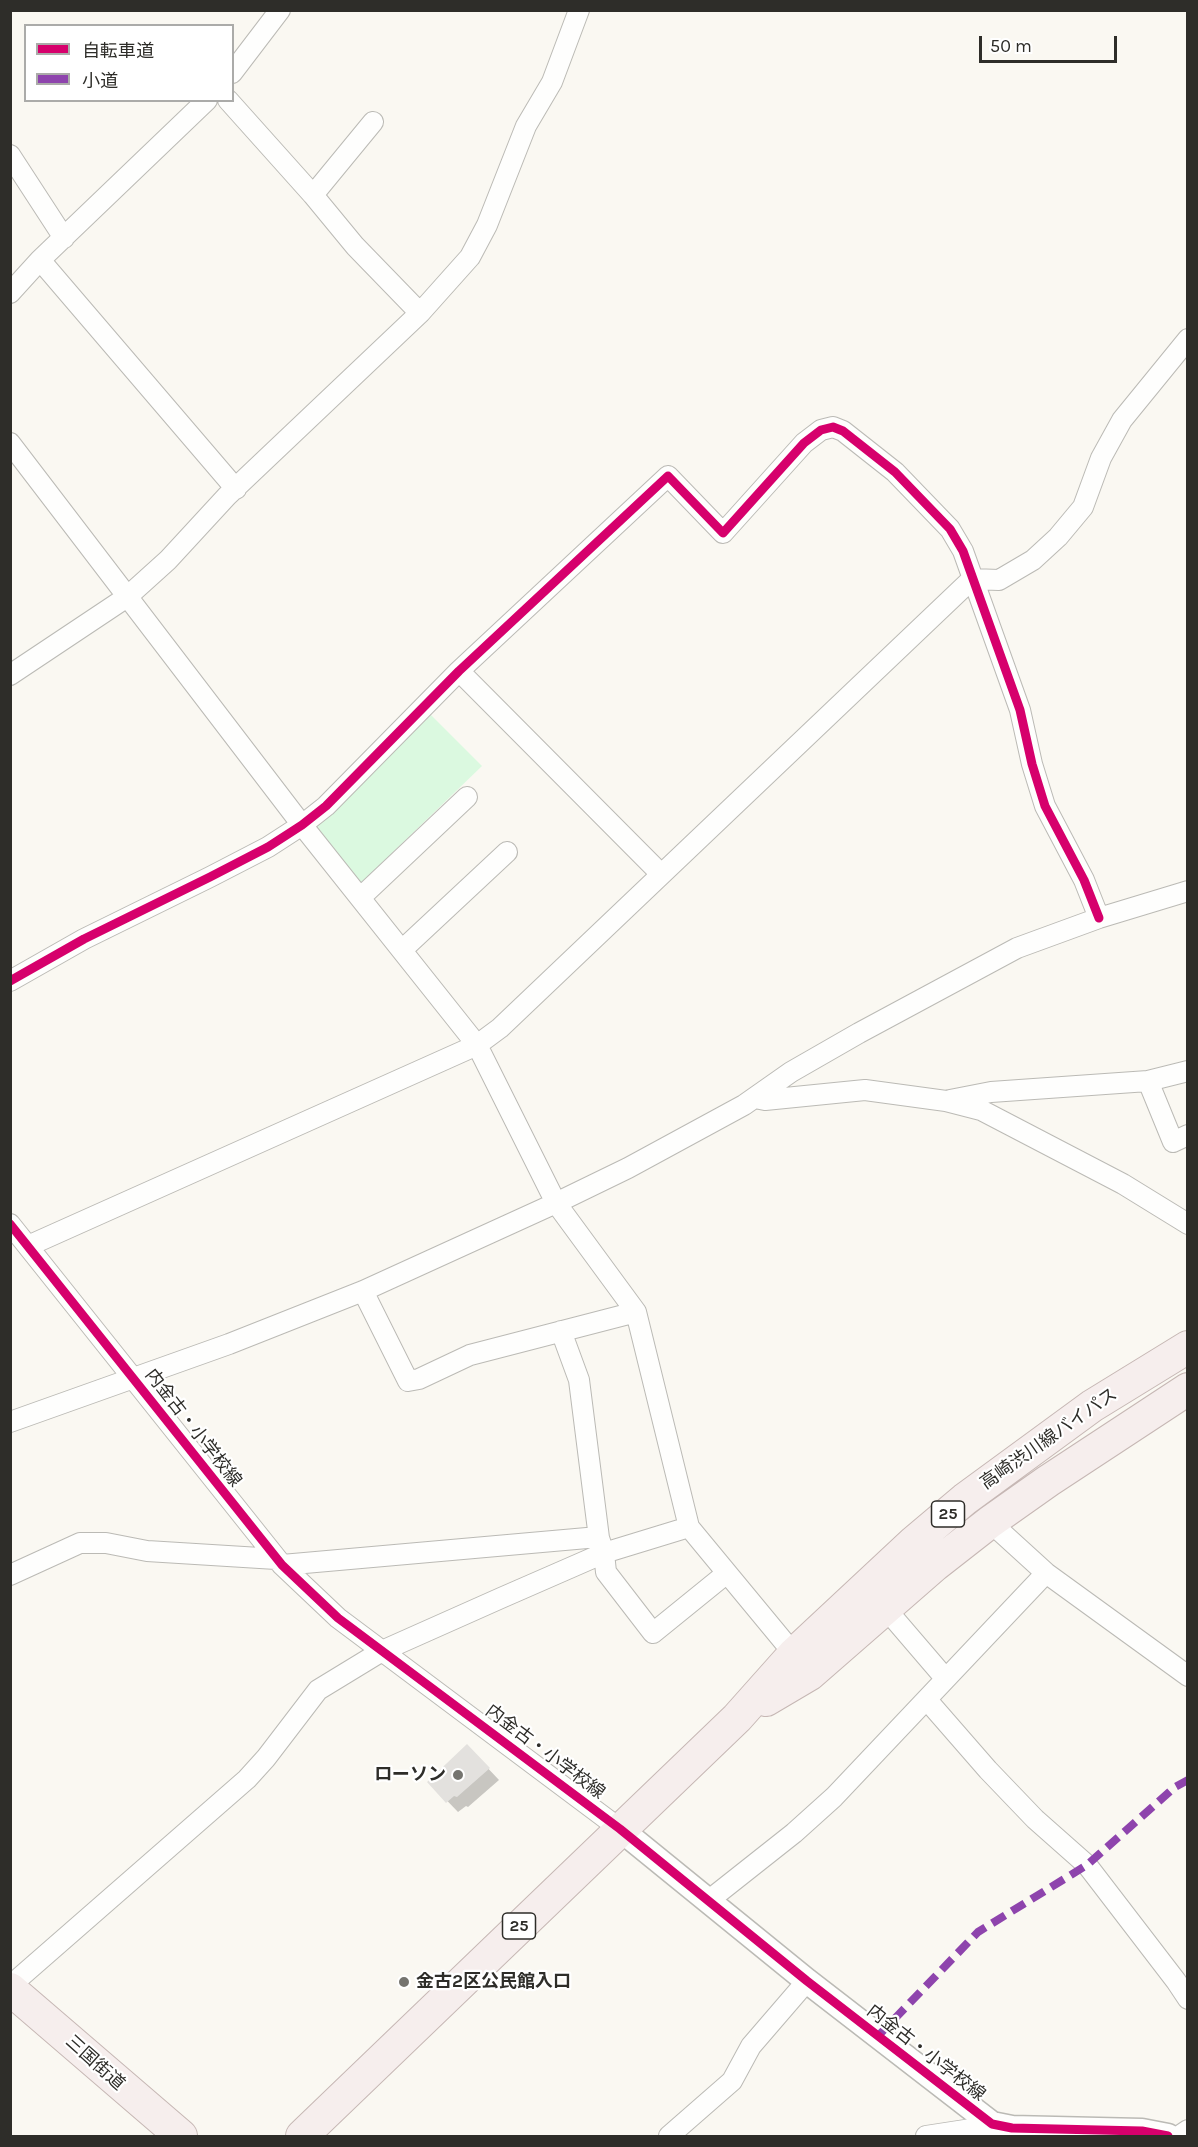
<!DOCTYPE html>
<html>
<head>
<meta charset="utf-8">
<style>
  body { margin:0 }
  #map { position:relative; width:1198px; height:2147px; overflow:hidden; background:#faf8f2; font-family:Karla,"Noto Sans JP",sans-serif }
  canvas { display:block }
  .frame { position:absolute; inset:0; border:12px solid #2e2d29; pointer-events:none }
  .legend { position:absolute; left:24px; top:24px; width:210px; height:78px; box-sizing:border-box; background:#fff; border:2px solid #ababa9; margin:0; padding:8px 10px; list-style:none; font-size:18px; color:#2e2d29 }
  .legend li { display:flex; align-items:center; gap:12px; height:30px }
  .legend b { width:30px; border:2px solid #ababa9 }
  .scale { position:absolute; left:979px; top:36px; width:138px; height:27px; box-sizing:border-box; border:3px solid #2e2d29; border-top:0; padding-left:8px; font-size:18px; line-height:21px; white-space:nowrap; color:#2e2d29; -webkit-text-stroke:4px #fff; paint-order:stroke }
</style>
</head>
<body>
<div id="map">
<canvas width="1198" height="2147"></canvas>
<div class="frame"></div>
<ul class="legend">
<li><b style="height:8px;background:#d6006c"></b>自転車道</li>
<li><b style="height:8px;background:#8e44ad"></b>小道</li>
</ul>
<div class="scale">50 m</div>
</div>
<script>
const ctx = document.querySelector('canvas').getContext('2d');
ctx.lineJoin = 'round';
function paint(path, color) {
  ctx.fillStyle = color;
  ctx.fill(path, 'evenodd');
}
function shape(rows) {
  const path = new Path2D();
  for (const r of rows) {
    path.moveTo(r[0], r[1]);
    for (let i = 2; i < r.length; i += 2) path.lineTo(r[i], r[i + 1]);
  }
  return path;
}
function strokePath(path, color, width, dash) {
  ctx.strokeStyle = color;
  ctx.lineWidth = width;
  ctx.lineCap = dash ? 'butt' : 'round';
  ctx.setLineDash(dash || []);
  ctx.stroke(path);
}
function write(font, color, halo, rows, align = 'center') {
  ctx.font = font + ' Karla,"Noto Sans JP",sans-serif';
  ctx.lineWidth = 4.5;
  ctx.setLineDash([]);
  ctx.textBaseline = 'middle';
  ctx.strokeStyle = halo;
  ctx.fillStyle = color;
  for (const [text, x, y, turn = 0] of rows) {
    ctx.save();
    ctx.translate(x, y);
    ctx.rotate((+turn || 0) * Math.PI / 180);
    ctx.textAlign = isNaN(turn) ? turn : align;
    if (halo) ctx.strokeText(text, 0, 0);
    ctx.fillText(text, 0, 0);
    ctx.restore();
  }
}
paint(shape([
  [431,715,482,766,359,885,315,833,317,826]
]), '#dbf9e0');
paint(shape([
  [467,1746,499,1780,468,1807,466,1806,458,1812,429,1782]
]), '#0003');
paint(shape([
  [467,1744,490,1768,457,1797,454,1796,446,1803,427,1782]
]), '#e3e1de');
const minor = shape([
  [232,73,280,10],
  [228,100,313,195,355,246,420,313],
  [10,155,64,238],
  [313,195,373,122],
  [40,260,236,489],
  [10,293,40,260,207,100],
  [10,443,302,825,477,1045,556,1203,636,1312,689,1527,794,1654],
  [459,671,661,874],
  [10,675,127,597,168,560,227,496,420,313,470,257,487,225,526,126,552,82,579,10],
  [360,898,467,797],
  [402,950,507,852],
  [10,981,84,939,210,877,268,847,302,825,326,806,459,671,668,476,723,533,804,443,821,430,833,427,843,431,895,472,950,529,963,551,1020,710,1032,764,1045,806,1084,880,1099,918],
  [1148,1081,1173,1142,1188,1135],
  [755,1098,765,1100,865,1090,946,1101,981,1110,1123,1184,1188,1224],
  [950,1100,991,1092,1148,1081,1188,1071],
  [10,1224,282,1565,338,1618,620,1829],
  [28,1246,477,1045,500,1028,972,579,999,580,1033,560,1058,537,1083,507,1101,458,1122,420,1188,339],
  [363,1291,408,1381,419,1379,470,1355,636,1312],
  [561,1331,579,1380,599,1538],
  [10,1422,229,1344,363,1291,556,1203,628,1168,744,1105,791,1072,859,1033,1017,948,1099,918,1188,891],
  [990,1522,1046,1573,1188,1676],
  [282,1565,587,1538,599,1538,604,1553,606,1572,653,1633,727,1573],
  [10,1575,80,1543,106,1543,147,1551,276,1559],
  [885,1608,945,1678],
  [927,1700,988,1770,1035,1819,1087,1865,1176,1981,1188,1999],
  [708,1901,794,1833,834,1797,1046,1573],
  [10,1986,247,1779,266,1758,318,1690,382,1651,501,1598,604,1553,689,1527],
  [669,2136,732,2081,751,2046,807,1981],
  [926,2136,978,2128,992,2124],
  [1179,2136,1188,2130]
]);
const tertiary = shape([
  [620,1829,807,1981,992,2124,1012,2128,1142,2131,1168,2136]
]);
const primary = shape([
  [766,1700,810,1674,935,1565,990,1522,1048,1481,1188,1389],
  [10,1989,181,2136],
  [302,2136,737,1718,794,1654,914,1542,965,1499,1092,1406,1188,1347]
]);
strokePath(minor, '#bbbab5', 22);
strokePath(tertiary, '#bbbab5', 27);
strokePath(primary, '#c6b7b4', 34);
strokePath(minor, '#fefefd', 20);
strokePath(tertiary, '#fefefd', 24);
strokePath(primary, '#f6eeed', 32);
strokePath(shape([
  [878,2036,978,1932,1087,1865,1175,1787,1188,1780]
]), '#8e44ad', 8, [15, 8]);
strokePath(shape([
  [10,981,84,939,210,877,268,847,302,825,326,806,459,671,668,476,723,533,804,443,821,430,833,427,843,431,895,472,950,529,963,551,1020,710,1032,764,1045,806,1084,880,1099,918],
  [10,1224,282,1565,338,1618,620,1829,807,1981,992,2124,1012,2128,1142,2131,1168,2136]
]), '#d6006c', 9);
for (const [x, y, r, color] of [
  [458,1775,6,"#75746f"],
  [404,1982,6,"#75746f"]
]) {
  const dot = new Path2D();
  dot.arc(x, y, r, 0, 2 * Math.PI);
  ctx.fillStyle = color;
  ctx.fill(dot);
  strokePath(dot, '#fff', 2);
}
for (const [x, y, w] of [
  [948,1514,33],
  [519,1926,33]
]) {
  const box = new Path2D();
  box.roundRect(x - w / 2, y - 13, w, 26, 4.5);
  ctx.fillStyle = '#fff';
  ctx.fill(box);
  strokePath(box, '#2e2d29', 1.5);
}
write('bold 16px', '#2e2d29', null, [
  ["25",948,1514],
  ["25",519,1926]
]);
write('18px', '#2e2d29', '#fff', [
  ["内金古・小学校線",193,1428,52],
  ["高崎渋川線バイパス",1049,1439,-35],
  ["内金古・小学校線",545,1752,37],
  ["内金古・小学校線",926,2053,38],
  ["三国街道",95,2063,42]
]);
write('bold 18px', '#2e2d29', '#fff', [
  ["ローソン",446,1775],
  ["金古2区公民館入口",416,1982,"left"]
], 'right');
</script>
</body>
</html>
